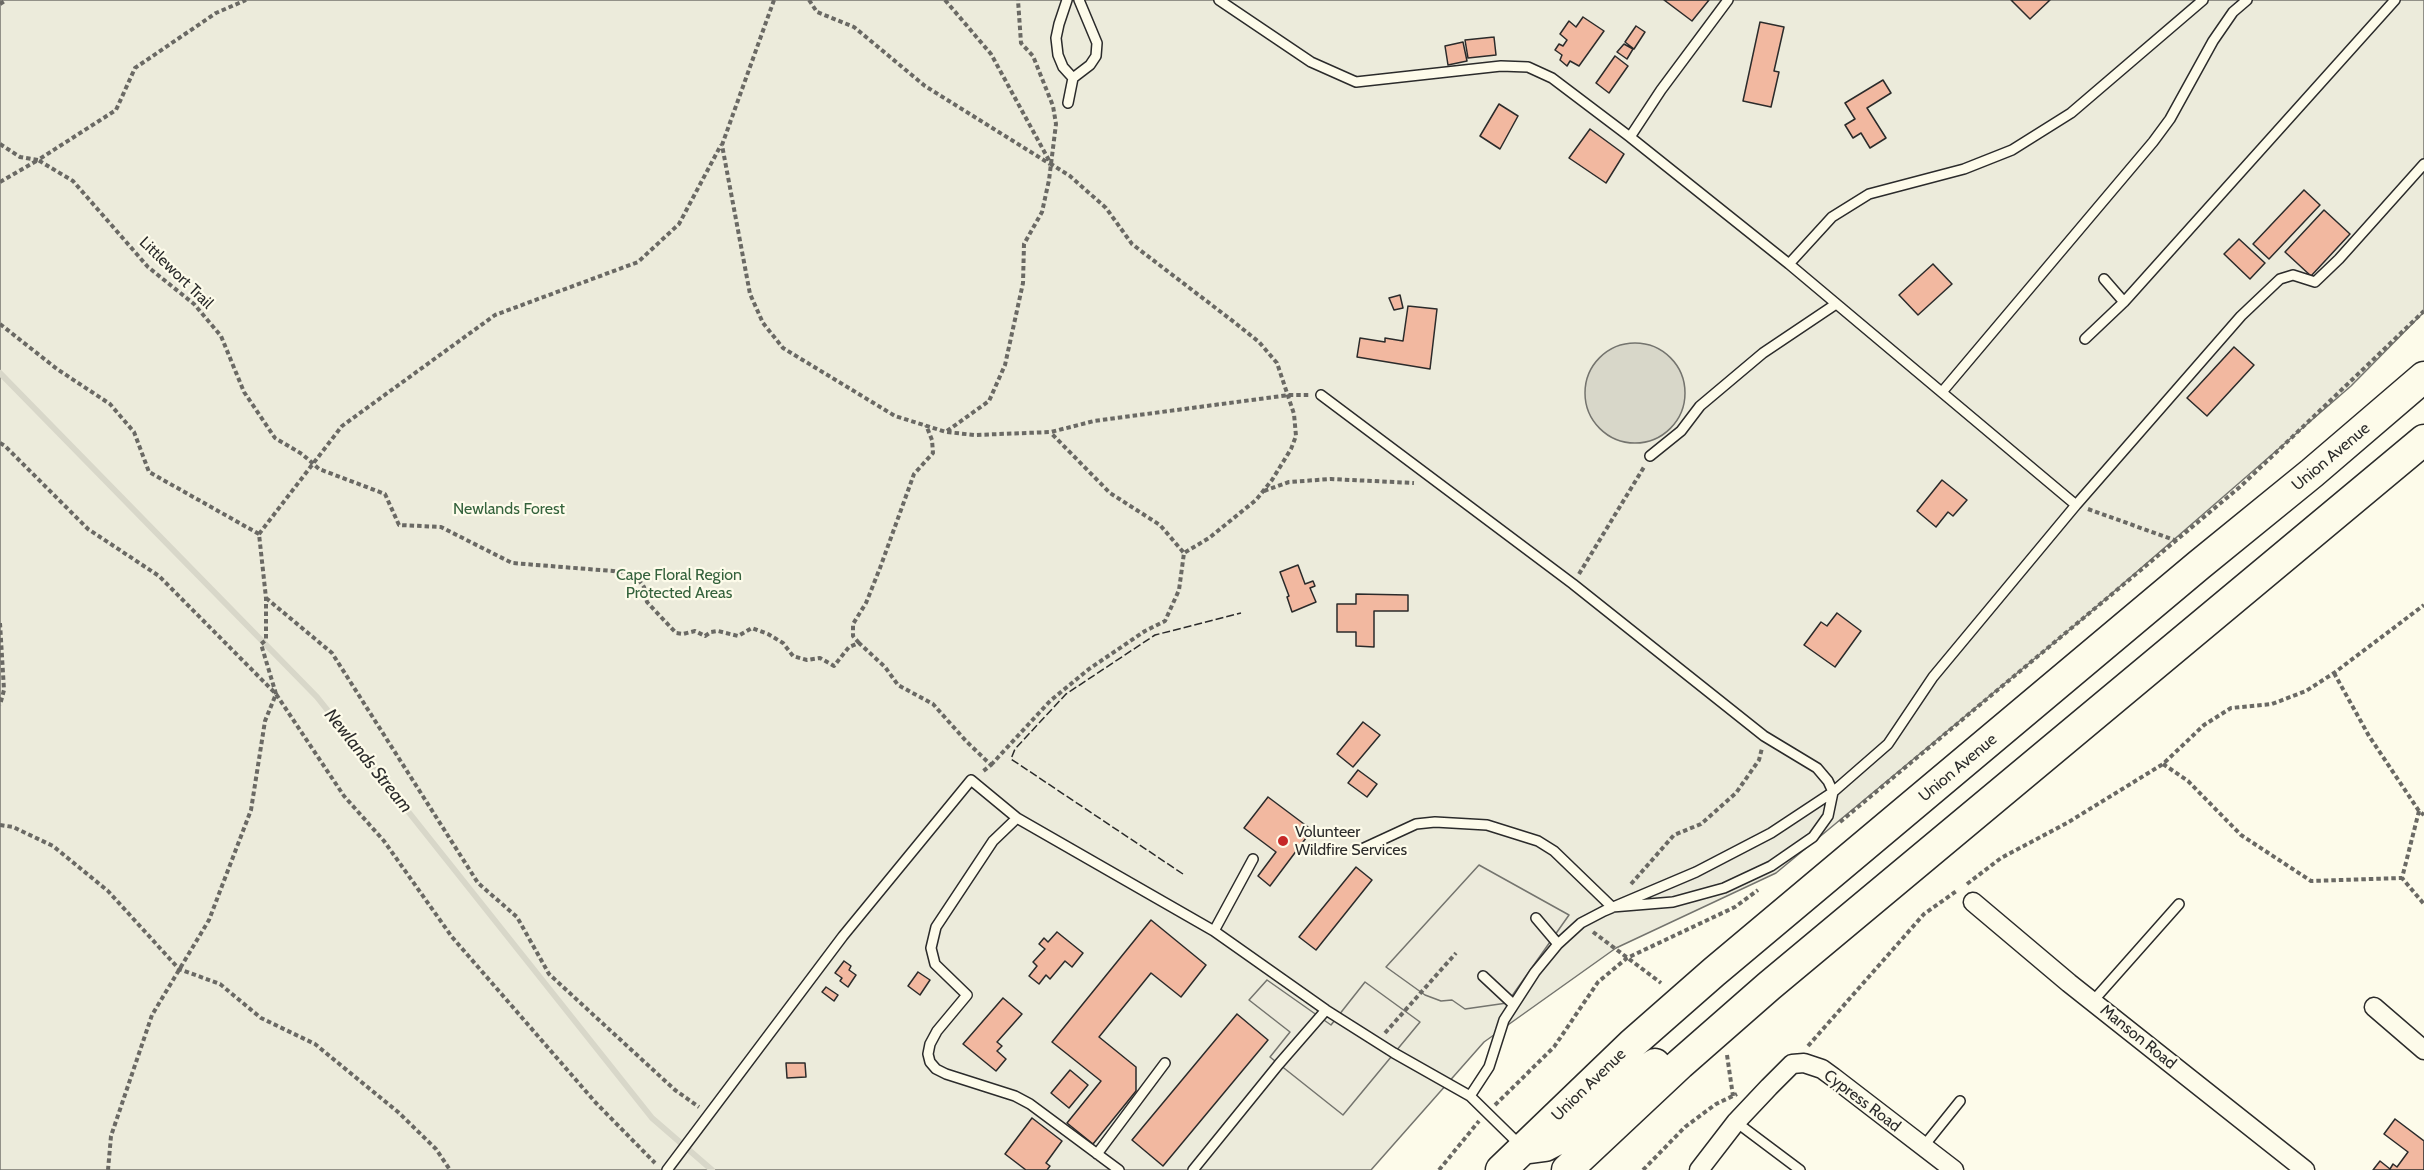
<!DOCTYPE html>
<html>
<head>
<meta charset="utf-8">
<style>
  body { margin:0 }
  canvas { display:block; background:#fdfbea }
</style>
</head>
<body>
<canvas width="2424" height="1170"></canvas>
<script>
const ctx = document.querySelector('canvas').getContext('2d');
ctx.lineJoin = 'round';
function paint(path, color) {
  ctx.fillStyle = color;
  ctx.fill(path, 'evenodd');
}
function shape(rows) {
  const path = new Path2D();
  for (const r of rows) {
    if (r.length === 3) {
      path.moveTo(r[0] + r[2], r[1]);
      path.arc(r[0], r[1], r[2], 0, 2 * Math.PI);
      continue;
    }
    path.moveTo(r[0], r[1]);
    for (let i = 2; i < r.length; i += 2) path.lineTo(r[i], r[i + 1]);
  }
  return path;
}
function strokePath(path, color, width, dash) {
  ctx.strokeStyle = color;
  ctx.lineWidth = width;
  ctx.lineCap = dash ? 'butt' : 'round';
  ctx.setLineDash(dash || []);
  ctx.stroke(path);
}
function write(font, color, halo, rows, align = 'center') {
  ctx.font = font + ' Cabin,sans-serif';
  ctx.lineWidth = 4.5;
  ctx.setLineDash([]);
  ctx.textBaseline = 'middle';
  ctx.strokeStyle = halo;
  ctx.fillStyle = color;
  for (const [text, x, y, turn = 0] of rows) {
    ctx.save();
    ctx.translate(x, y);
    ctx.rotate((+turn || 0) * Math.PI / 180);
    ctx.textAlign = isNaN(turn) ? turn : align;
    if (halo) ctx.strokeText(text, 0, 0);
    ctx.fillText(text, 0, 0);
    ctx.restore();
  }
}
const green = shape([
  [0,0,2424,0,2424,312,2351,386,2080,621,1776,873,1616,948,1484,1042,1371,1170,0,1170,0,0]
]);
paint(green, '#ecebdb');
strokePath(green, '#74746e', 1.5);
const parking = shape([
  [1479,865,1569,915,1507,1003,1465,1009,1452,1000,1441,1001,1425,995,1386,967,1479,865],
  [1267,980,1331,1025,1365,982,1420,1022,1343,1115,1270,1057,1290,1032,1249,1000,1267,980]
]);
paint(parking, '#eceadb');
strokePath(parking, '#74746e', 1.5);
const water = shape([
  [1635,393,50]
]);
paint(water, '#d8d7c9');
strokePath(water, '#74746e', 1.5);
strokePath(shape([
  [0,373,317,697,652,1118,712,1170]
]), '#d8d7c9', 6);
const building = shape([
  [1664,0,1709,0,1692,21,1664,0],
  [2011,0,2050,0,2030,19,2011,0],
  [1583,17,1604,31,1579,66,1570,61,1567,66,1560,60,1562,55,1555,50,1559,44,1563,46,1567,40,1560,34,1569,21,1576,27,1583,17],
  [1760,22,1784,27,1774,71,1779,72,1771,107,1743,101,1760,22],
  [1636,26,1645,32,1634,49,1625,42,1636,26],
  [1494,37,1496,55,1468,58,1465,40,1494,37],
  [1463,42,1467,61,1448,65,1445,46,1463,42],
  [1624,44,1633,49,1627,59,1617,52,1624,44],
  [1615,56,1628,66,1609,93,1596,83,1615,56],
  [1883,80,1891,93,1867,108,1886,138,1870,148,1861,133,1853,138,1845,125,1855,119,1845,103,1883,80],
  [1499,104,1518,116,1500,149,1480,136,1499,104],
  [1590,129,1624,154,1606,183,1569,158,1590,129],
  [2304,190,2320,205,2269,259,2253,244,2304,190],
  [2324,210,2350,234,2311,276,2285,252,2324,210],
  [2239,239,2265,263,2250,279,2224,254,2239,239],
  [1933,264,1952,284,1918,315,1899,295,1933,264],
  [1400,295,1403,308,1394,310,1389,298,1400,295],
  [1408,306,1437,309,1430,369,1357,357,1360,338,1385,342,1385,338,1403,341,1408,306],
  [2234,347,2254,365,2207,416,2187,398,2234,347],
  [1942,480,1967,500,1953,516,1948,512,1936,527,1917,511,1942,480],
  [1298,565,1305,584,1313,581,1315,586,1310,588,1316,602,1292,612,1287,597,1289,596,1280,572,1298,565],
  [1356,594,1408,595,1408,611,1374,611,1374,647,1356,646,1356,632,1337,632,1337,604,1356,604,1356,594],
  [1837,613,1861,631,1835,667,1804,645,1821,622,1827,626,1837,613],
  [1363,722,1380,735,1353,767,1337,754,1363,722],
  [1358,770,1377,784,1367,797,1348,783,1358,770],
  [1268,797,1312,830,1270,886,1258,876,1276,852,1244,828,1268,797],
  [1356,867,1372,880,1316,950,1299,937,1356,867],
  [1151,920,1206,965,1181,997,1151,973,1099,1037,1136,1067,1136,1091,1093,1144,1067,1123,1101,1081,1052,1042,1151,920],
  [1057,932,1083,953,1072,967,1065,961,1050,979,1046,975,1039,984,1029,976,1037,966,1033,962,1045,949,1039,944,1044,938,1048,942,1057,932],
  [844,961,851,966,849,970,856,975,848,987,840,981,842,978,835,973,844,961],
  [918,972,930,980,920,995,908,986,918,972],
  [826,987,838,995,834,1001,822,992,826,987],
  [1003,998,1022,1014,997,1042,1002,1046,997,1051,1006,1059,996,1071,963,1044,1003,998],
  [1237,1014,1268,1040,1163,1166,1132,1140,1237,1014],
  [786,1063,805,1063,806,1077,787,1078,786,1063],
  [1070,1070,1088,1085,1069,1108,1051,1093,1070,1070],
  [1032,1118,1062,1141,1046,1163,1050,1166,1047,1170,1026,1170,1005,1154,1032,1118],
  [2395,1119,2424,1141,2424,1170,2373,1170,2380,1161,2390,1169,2393,1164,2397,1167,2408,1152,2384,1134,2395,1119]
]);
paint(building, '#f2b8a0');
strokePath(building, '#2b2b2b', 1.5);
const service = shape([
  [1067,0,1059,24,1056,38,1058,55,1063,67,1073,78,1068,103],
  [1219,0,1311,62,1356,82,1501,66,1528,67,1552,78,1630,137,1789,264,1832,217,1869,194,1964,169,2012,150,2071,113,2203,0],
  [1073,78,1090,65,1096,56,1097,43,1079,0],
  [1630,137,1661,90,1728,0],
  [1789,264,2076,505],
  [2104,279,2124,302],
  [2085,339,2124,302,2395,0],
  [1942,392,2153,142,2170,119,2213,41,2233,12,2247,0],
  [1321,395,1573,584,1764,736,1817,768,1828,781,1833,792,1828,816,1813,837,1771,866,1724,888,1673,902,1612,907,1554,851,1538,841,1487,825,1435,822,1416,824,1364,848],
  [1650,456,1681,431,1700,406,1763,353,1836,304],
  [1017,818,993,841,936,927,931,948,935,964,967,995,937,1031,930,1044,928,1054,930,1062,936,1069,946,1074,1015,1096,1030,1104,1119,1170],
  [1536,918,1558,944],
  [1214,931,1253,859],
  [1483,976,1513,1004],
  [2093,1001,2179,904],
  [1470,1096,1489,1067,1504,1020,1535,972,1558,944,1581,923,1604,911,1696,872,1771,833,1833,792,1888,744,1933,677,2076,505,2241,316,2280,279,2293,275,2315,282,2339,259,2424,164],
  [1736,1122,1800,1170],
  [1923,1147,1960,1101],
  [1097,1154,1165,1063],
  [667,1170,843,936,971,780,1017,818,1214,931,1326,1010,1394,1053,1470,1096,1522,1147],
  [1193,1170,1279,1064,1326,1010]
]);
const minor = shape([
  [1973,902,2069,983,2305,1170],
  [2374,1007,2424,1050],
  [1699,1170,1736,1122,1769,1087,1792,1064,1804,1063,1822,1069,1833,1077,1954,1170]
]);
const trunk = shape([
  [1530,1148,1545,1146,1570,1133,1620,1090,1655,1064],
  [1501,1170,1632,1044,1714,972,2199,565,2312,473,2424,377],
  [1567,1170,1680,1064,1769,986,2424,440]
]);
strokePath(service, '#2b2b2b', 12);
strokePath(minor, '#2b2b2b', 21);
strokePath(trunk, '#2b2b2b', 33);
strokePath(shape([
  [774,0,722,145,750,294,763,323,783,348,895,416,946,432,975,435,1051,432,1094,421,1289,395,1309,395],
  [809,0,817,12,854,27,925,86,1050,164],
  [945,0,991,54,1051,164,1070,176,1106,208,1132,244,1234,322,1259,342,1277,363,1294,414,1296,436,1291,449,1272,480,1256,500,1209,538,1184,553],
  [0,4,6,0],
  [0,144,20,157,38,160,116,110,135,68,216,13,246,0],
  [0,182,38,160,73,181,148,267,194,304,221,336,244,392,275,438,302,454,319,469,385,494,399,525,441,527,512,563,625,572,638,579,644,587,647,602,676,633,683,634,695,631,705,636,711,632,718,631,738,636,752,628,768,634,783,643,793,656,807,660,820,658,834,666,849,647,859,643,885,667,898,685,933,704,966,741,991,765,982,772],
  [0,324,57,369,110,404,134,432,149,472,259,534,266,598,266,640,261,644,276,694,265,721,251,810,209,920,152,1015,111,1136,108,1170],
  [947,431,989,401,1005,365,1023,283,1024,244,1042,212,1049,180,1056,124,1053,106,1033,56,1021,43,1018,0],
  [0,443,5,446,88,529,159,576,276,694,344,796,384,841,452,937,596,1103,655,1163],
  [1264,491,1289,482,1331,479,1414,483],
  [2088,509,2177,541],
  [259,534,342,426,495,315,638,262,679,224,721,145],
  [1579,574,1644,467],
  [266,598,332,653,478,883,517,917,549,974,675,1090,699,1107],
  [0,623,4,690,0,705],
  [859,643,853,636,853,624,866,603,880,568,914,474,933,453,932,440,926,425],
  [2334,673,2369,736,2419,811,2424,815],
  [2163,764,2188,781,2241,835,2311,881,2402,878],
  [991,765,1050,701,1089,669,1145,631,1165,621,1179,590,1184,553,1160,525,1110,493,1051,433],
  [2419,811,2402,878,2424,904],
  [1840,822,2241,486,2424,311],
  [0,825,13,827,53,846,108,891,179,969,220,984,261,1018,315,1044,398,1112,436,1149,450,1170],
  [1631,884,1674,835,1701,824,1736,793,1759,760,1762,748],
  [1967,884,2001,858,2067,823,2163,764,2204,725,2231,708,2272,704,2306,691,2334,673,2424,605],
  [1593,932,1661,983],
  [1385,1033,1456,953],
  [1808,1046,1924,914,1958,890],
  [1727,1055,1733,1096],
  [1495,1105,1554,1047,1598,982,1627,958,1735,907,1758,890],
  [1439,1170,1479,1121],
  [1643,1170,1685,1127,1716,1104,1737,1094]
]), '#6a6964', 4, [4.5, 3]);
strokePath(service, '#fdfbea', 9);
strokePath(minor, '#fdfbea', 18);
strokePath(trunk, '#fdfbea', 30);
strokePath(shape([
  [1183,874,1011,759,1015,749,1066,694,1155,635,1241,613]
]), '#2b2b2b', 1.5, [8, 3]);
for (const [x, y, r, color] of [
  [1283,841,6,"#c62828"]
]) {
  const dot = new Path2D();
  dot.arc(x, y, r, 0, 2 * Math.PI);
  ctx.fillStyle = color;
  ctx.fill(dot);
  strokePath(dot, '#fdfbea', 2);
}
write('16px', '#2b2b2b', '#fdfbea', [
  ["Littlewort Trail",176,273,44],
  ["Union Avenue",2331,457,-40],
  ["Union Avenue",1958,768,-40],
  ["Manson Road",2138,1037,39],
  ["Union Avenue",1589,1085,-44],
  ["Cypress Road",1862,1101,37]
]);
write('16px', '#34623c', '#fdfbea', [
  ["Newlands Forest",509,509],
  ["Cape Floral Region",679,575],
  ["Protected Areas",679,593]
]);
write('16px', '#2b2b2b', '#fdfbea', [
  ["Volunteer",1295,832],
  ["Wildfire Services",1295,850]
], 'left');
write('italic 18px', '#2b2b2b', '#fdfbea', [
  ["Newlands Stream",368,761,51]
]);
</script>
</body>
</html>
